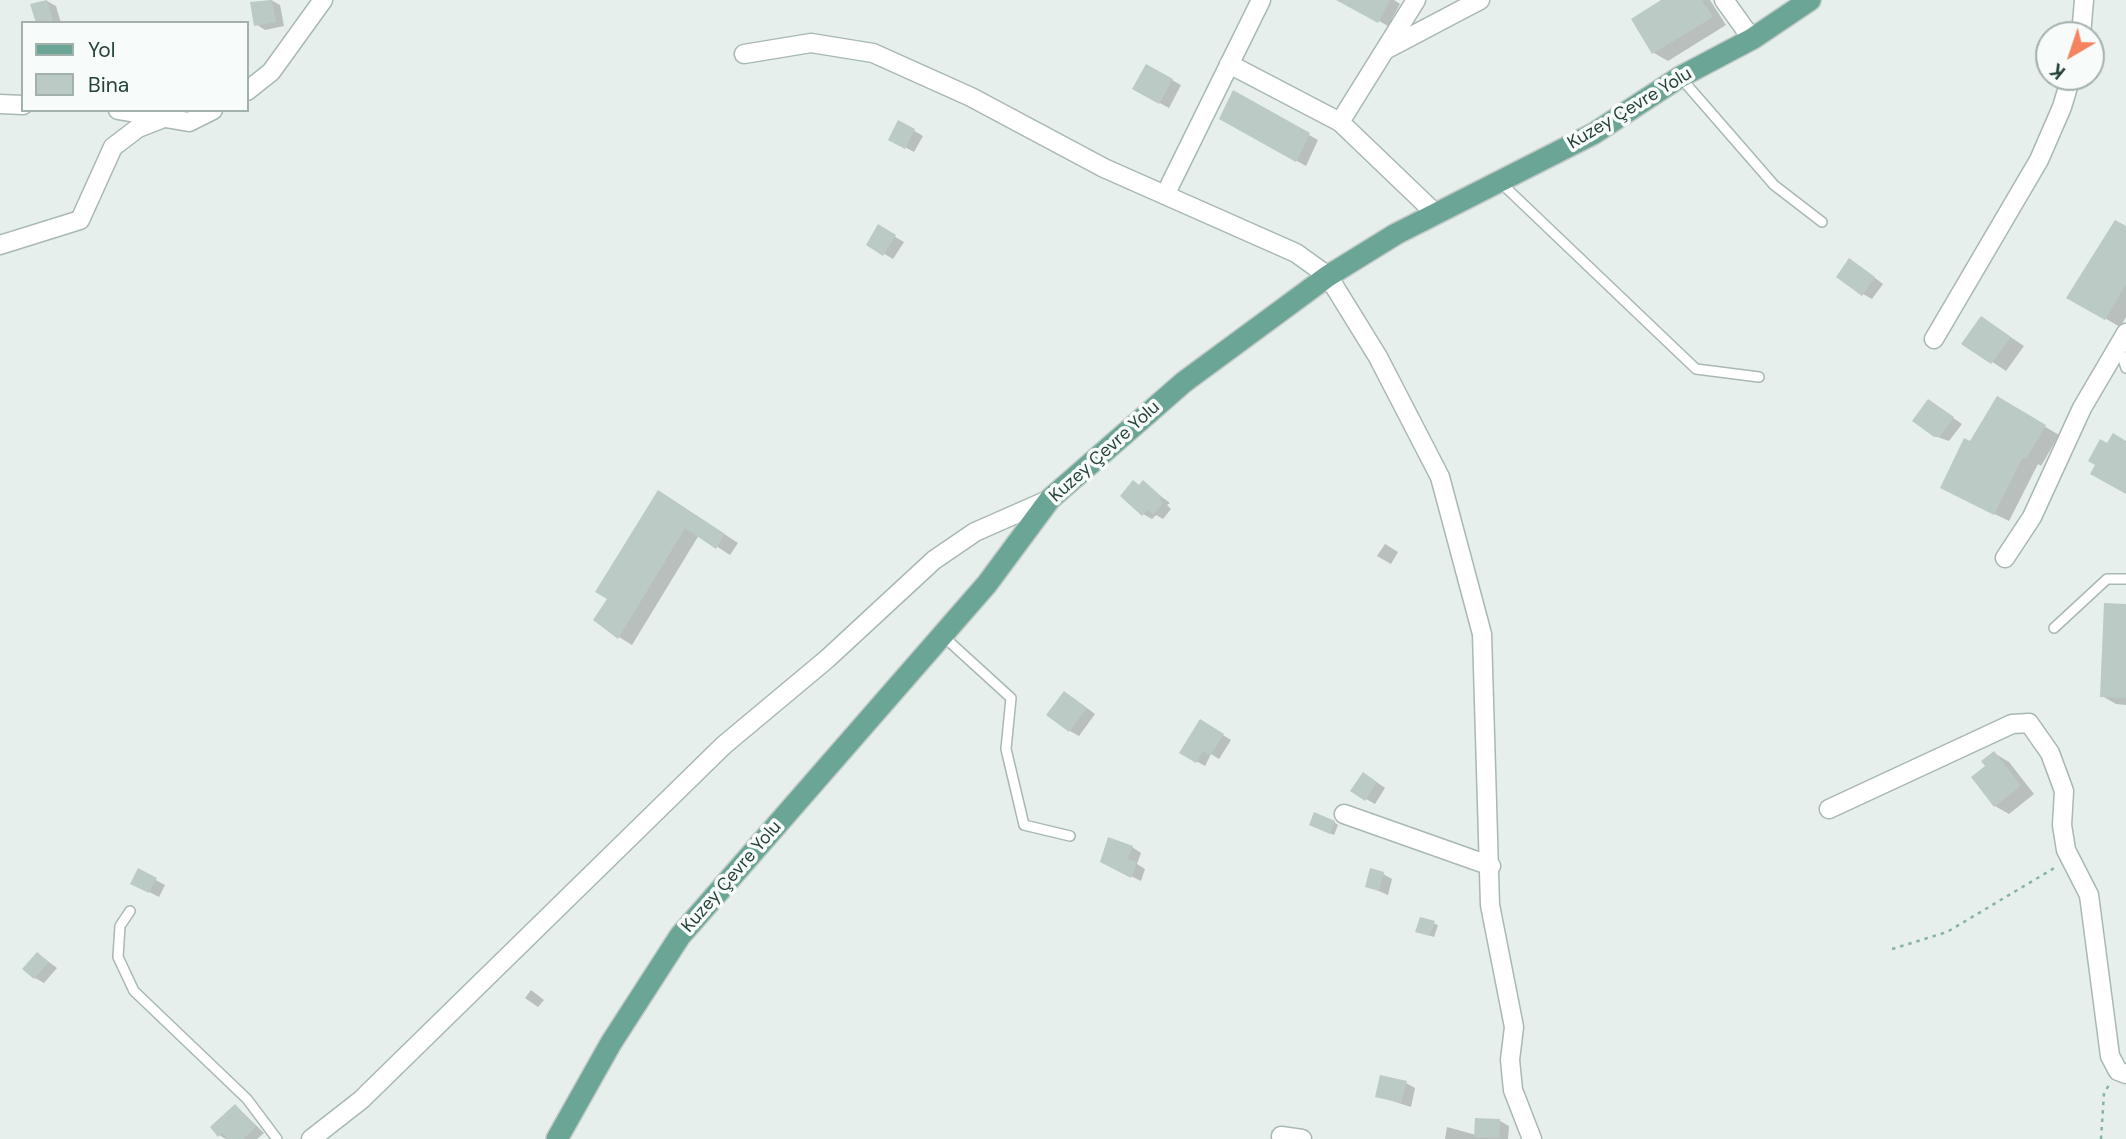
<!DOCTYPE html>
<html>
<head>
<meta charset="utf-8">
<style>
  body { margin:0 }
  #map { position:relative; width:2126px; height:1139px; overflow:hidden; background:#e6efeb; font-family:"DM Sans",sans-serif }
  canvas { display:block }
  .legend { position:absolute; left:21px; top:21px; width:228px; height:91px; box-sizing:border-box; background:#f7fbf9; border:2px solid #a3b1ad; margin:0; padding:9px 12px; list-style:none; font-size:21px; color:#24423a }
  .legend li { display:flex; align-items:center; gap:14px; height:35px }
  .legend b { width:35px; border:2px solid #a3b1ad }
  .north { position:absolute; left:2035px; top:21px; width:70px; height:70px; box-sizing:border-box; background:#f7fbf9; border:2px solid #a3b1ad; border-radius:50%; rotate:219deg; font-size:19px; font-weight:700; line-height:28px; text-align:center; color:#24423a }
  .north::after { content:''; display:block; margin:auto; width:24px; height:32px; background:#f4845f; clip-path:polygon(50% 0,100% 100%,50% 72%,0 100%) }
</style>
</head>
<body>
<div id="map">
<canvas width="2126" height="1139"></canvas>
<ul class="legend">
<li><b style="height:9px;background:#6aa596"></b>Yol</li>
<li><b style="height:19px;background:#bbcac4"></b>Bina</li>
</ul>
<div class="north">K</div>
</div>
<script>
const ctx = document.querySelector('canvas').getContext('2d');
ctx.lineJoin = 'round';
function paint(path, color) {
  ctx.fillStyle = color;
  ctx.fill(path, 'evenodd');
}
function shape(rows) {
  const path = new Path2D();
  for (const r of rows) {
    path.moveTo(r[0], r[1]);
    for (let i = 2; i < r.length; i += 2) path.lineTo(r[i], r[i + 1]);
  }
  return path;
}
function strokePath(path, color, width, dash) {
  ctx.strokeStyle = color;
  ctx.lineWidth = width;
  ctx.lineCap = dash ? 'butt' : 'round';
  ctx.setLineDash(dash || []);
  ctx.stroke(path);
}
function write(font, color, halo, rows, align = 'center') {
  ctx.font = font + ' "DM Sans",sans-serif';
  ctx.lineWidth = 7;
  ctx.setLineDash([]);
  ctx.textBaseline = 'middle';
  ctx.strokeStyle = halo;
  ctx.fillStyle = color;
  for (const [text, x, y, turn = 0] of rows) {
    ctx.save();
    ctx.translate(x, y);
    ctx.rotate((+turn || 0) * Math.PI / 180);
    ctx.textAlign = isNaN(turn) ? turn : align;
    if (halo) ctx.strokeText(text, 0, 0);
    ctx.fillText(text, 0, 0);
    ctx.restore();
  }
}
paint(shape([
  [271,0,280,5,284,26,265,30,256,24,252,4],
  [1342,0,1394,0,1400,4,1388,26],
  [1665,0,1710,0,1726,25,1668,61,1654,53],
  [47,1,56,6,61,23,38,23],
  [1147,66,1181,85,1169,108,1134,89],
  [1234,93,1318,140,1306,166,1221,118],
  [899,122,923,136,914,152,890,139],
  [878,227,904,242,893,259,868,244],
  [2126,228,2126,317,2120,327,2069,297],
  [1859,266,1883,284,1872,299,1863,294],
  [1982,318,2024,346,2006,371,1964,343],
  [1997,398,2059,435,2041,466,2038,464,2009,521,1956,495,1970,443],
  [1937,407,1962,424,1949,441,1935,436],
  [1143,483,1170,503,1167,505,1171,509,1163,519,1156,515,1152,519,1143,514,1140,486],
  [672,500,738,543,730,555,699,535,632,645,619,637],
  [1385,544,1398,552,1391,564,1377,556],
  [2126,605,2126,705,2116,704,2102,696],
  [1073,698,1095,714,1079,736,1070,731],
  [1200,721,1231,740,1219,759,1211,754,1205,766,1182,753],
  [1994,753,2009,762,2034,794,2009,814,1995,806,1987,767],
  [1372,779,1385,788,1375,804,1366,799],
  [1334,822,1338,825,1334,835,1315,827],
  [1132,847,1141,853,1137,864,1145,869,1141,881,1111,866],
  [139,871,165,885,159,897,132,883],
  [1383,874,1392,879,1388,895,1367,886],
  [1421,919,1438,925,1434,937,1421,933],
  [38,954,57,968,44,983,35,978],
  [531,990,544,1000,538,1007,525,998],
  [1406,1083,1415,1088,1411,1107,1377,1096],
  [236,1106,264,1133,257,1139,226,1139,219,1135],
  [1500,1121,1509,1126,1508,1139,1445,1139,1447,1127,1476,1135]
]), '#0003');
paint(shape([
  [47,0,53,21,36,23,30,4],
  [272,0,276,22,254,26,250,2],
  [1336,0,1390,0,1378,23],
  [1661,0,1702,0,1713,17,1652,54,1631,19],
  [1146,64,1173,79,1159,104,1132,89],
  [1233,90,1310,133,1296,162,1219,119],
  [898,120,915,129,905,149,888,140],
  [2115,220,2126,226,2126,284,2105,320,2066,298],
  [878,224,896,235,883,256,866,245],
  [1849,258,1875,277,1862,296,1836,277],
  [1981,316,2011,337,1991,364,1961,344],
  [1997,396,2046,425,2026,459,2023,457,1994,515,1940,488,1964,438,1970,441],
  [1928,399,1954,417,1940,437,1934,437,1912,421],
  [2113,433,2126,441,2126,494,2090,474,2095,465,2088,461,2100,439,2107,443],
  [1133,480,1139,485,1143,480,1162,497,1159,499,1163,503,1153,515,1147,510,1142,516,1120,496],
  [658,490,725,534,716,549,685,528,618,639,593,620,607,599,595,592],
  [2104,603,2126,604,2126,698,2100,697],
  [1064,691,1087,708,1069,732,1046,715],
  [1200,719,1224,734,1210,756,1203,751,1196,763,1179,753],
  [1994,751,2021,786,1994,807,1971,777,1985,766,1981,761],
  [1363,772,1377,782,1365,801,1350,791],
  [1314,812,1335,821,1330,834,1309,825],
  [1108,837,1133,846,1128,859,1137,862,1131,878,1100,862],
  [138,868,157,878,149,893,130,884],
  [1370,868,1384,872,1379,891,1365,887],
  [1420,917,1435,921,1430,936,1415,932],
  [37,952,49,962,34,979,22,969],
  [1380,1075,1407,1081,1401,1103,1375,1097],
  [235,1104,256,1127,243,1139,228,1139,222,1133,218,1137,210,1127],
  [1475,1118,1500,1119,1499,1138,1474,1137]
]), '#bbcac4');
const lane = shape([
  [1680,77,1774,185,1822,222],
  [1500,182,1696,369,1759,377],
  [2119,347,2126,368],
  [2054,628,2107,579,2126,579],
  [943,636,1011,698,1006,749,1024,825,1070,836],
  [130,911,120,926,118,957,134,991,247,1099,277,1139]
]);
const street = shape([
  [1724,0,1752,39],
  [2081,35,2084,0],
  [1387,49,1480,0],
  [744,54,811,43,873,53,971,97,1104,168,1296,253,1328,276,1378,357,1440,477,1482,634,1490,905,1514,1027,1510,1060,1513,1090,1532,1139],
  [1229,64,1340,122,1436,214],
  [247,91,271,72,323,0],
  [0,104,23,105],
  [118,110,189,122,213,110],
  [1340,122,1416,0],
  [1165,195,1261,0],
  [0,245,80,220,113,147,138,128,161,119],
  [1934,339,2039,160,2062,107,2071,77],
  [2005,558,2032,517,2082,408,2126,333],
  [1829,809,2012,724,2029,723,2050,753,2064,791,2062,825,2066,850,2089,895,2110,1056,2118,1071,2126,1074],
  [1344,814,1491,866],
  [1281,1136,1302,1139],
  [311,1139,361,1100,724,745,827,659,934,560,975,532,1050,499]
]);
const primary = shape([
  [557,1139,611,1043,680,936,987,584,1050,499,1184,382,1328,276,1396,234,1593,134,1680,77,1752,39,1810,0]
]);
strokePath(lane, '#a8b8b2', 12);
strokePath(street, '#a8b8b2', 21);
strokePath(primary, '#c2cac8', 24);
strokePath(shape([
  [1892,949,1947,932,2056,867],
  [2101,1139,2104,1093,2109,1085]
]), '#86b3a5', 2.5, [3.5, 5]);
strokePath(lane, '#fff', 9);
strokePath(street, '#fff', 18);
strokePath(primary, '#6aa596', 21);
write('18px', '#24423a', '#f7fbf9', [
  ["Kuzey Çevre Yolu",1630,109,-31],
  ["Kuzey Çevre Yolu",1105,452,-42],
  ["Kuzey Çevre Yolu",732,877,-49]
]);
</script>
</body>
</html>
